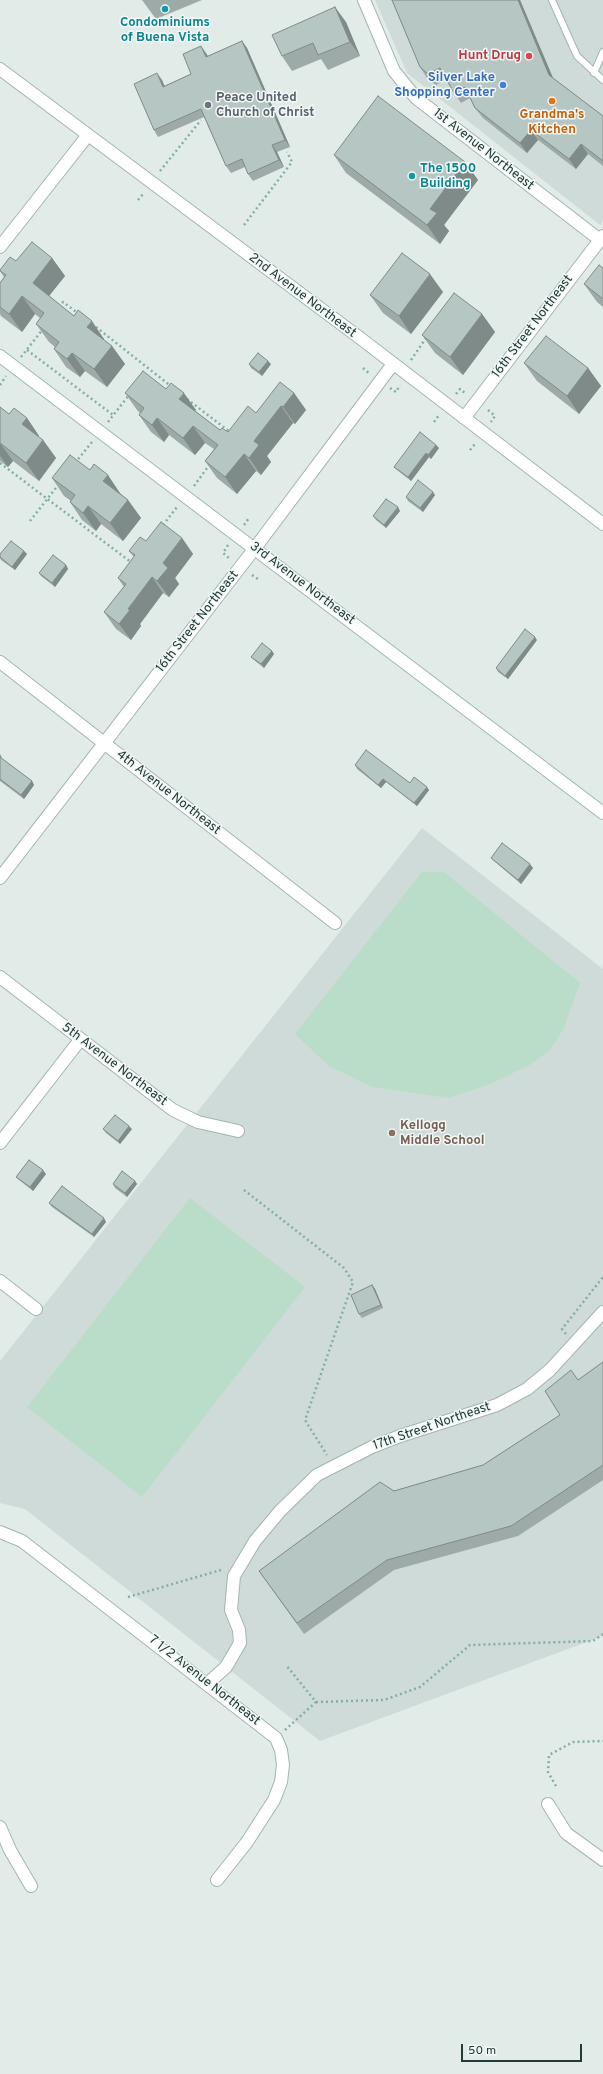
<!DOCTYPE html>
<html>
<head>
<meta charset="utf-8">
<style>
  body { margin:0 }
  #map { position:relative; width:603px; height:2074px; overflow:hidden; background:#e1ece9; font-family:Overpass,sans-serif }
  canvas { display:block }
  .scale { position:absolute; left:461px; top:2044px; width:121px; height:18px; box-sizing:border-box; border:2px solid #213c39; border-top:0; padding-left:5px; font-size:12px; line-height:14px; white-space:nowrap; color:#213c39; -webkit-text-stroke:3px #f1f8f6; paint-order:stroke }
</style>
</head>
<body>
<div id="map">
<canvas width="603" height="2074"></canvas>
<div class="scale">50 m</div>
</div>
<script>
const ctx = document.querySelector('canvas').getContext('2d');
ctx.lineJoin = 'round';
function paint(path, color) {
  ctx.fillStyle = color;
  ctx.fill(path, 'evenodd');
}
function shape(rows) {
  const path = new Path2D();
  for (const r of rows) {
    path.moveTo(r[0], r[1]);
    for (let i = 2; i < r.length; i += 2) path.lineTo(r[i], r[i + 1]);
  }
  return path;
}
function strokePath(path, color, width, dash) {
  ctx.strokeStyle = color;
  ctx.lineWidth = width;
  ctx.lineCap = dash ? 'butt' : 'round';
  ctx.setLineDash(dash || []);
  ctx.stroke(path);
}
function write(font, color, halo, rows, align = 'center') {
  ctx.font = font + ' Overpass,sans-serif';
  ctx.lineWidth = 3;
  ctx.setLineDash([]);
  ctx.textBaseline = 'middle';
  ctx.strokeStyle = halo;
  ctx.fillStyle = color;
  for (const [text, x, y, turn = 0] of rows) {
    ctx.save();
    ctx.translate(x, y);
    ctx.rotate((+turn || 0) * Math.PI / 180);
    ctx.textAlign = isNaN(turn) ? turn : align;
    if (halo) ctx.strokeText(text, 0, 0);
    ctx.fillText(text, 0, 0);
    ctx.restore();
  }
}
paint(shape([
  [375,0,603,0,603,221,600,225,407,73],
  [422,828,603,969,603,1636,320,1741,25,1509,0,1503,0,1361]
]), '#cfdbd8');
paint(shape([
  [422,872,444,872,580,983,564,1028,550,1050,528,1066,488,1085,448,1098,372,1087,329,1066,295,1034],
  [190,1198,305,1287,142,1497,27,1407]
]), '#baddc9');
const lane = shape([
  [552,0,577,56,603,80],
  [594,73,603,52]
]);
const street = shape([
  [364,0,394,71,416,98,600,240],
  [0,69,360,338,603,524],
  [0,247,88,135],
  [464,418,603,236],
  [0,662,335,923],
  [0,878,255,548,393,364],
  [0,977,173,1110,198,1122,238,1131],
  [0,1143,80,1040],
  [0,1281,36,1309],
  [0,1532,22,1541,276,1738,281,1750,283,1765,281,1782,274,1800,247,1842,217,1880],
  [207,1684,226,1667,240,1643,239,1630,231,1610,234,1576,255,1541,280,1511,317,1475,372,1447,400,1436,497,1405,527,1389,550,1370,603,1312],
  [548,1804,566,1833,603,1860],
  [0,1827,10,1850,31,1886]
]);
const secondary = shape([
  [0,356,603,813]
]);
strokePath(lane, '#a4b4b1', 8);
strokePath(street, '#a4b4b1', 14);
strokePath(secondary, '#9fb7b3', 14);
strokePath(shape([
  [160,171,201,120],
  [138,200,144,193],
  [244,225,292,162,287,152],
  [59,307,63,302,79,314],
  [96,327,172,387],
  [27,350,113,415],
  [21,357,43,329],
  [411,360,426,338],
  [363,368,370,374],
  [0,385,6,376],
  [390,388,396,392,400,385],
  [456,394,460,389,466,394],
  [187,399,230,432],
  [488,410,495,416,491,422],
  [108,422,129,395],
  [434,422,439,415],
  [470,450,475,444],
  [0,463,132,563],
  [75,463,92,442],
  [194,486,210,464],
  [30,521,59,484],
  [163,525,177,507],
  [244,525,249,518],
  [228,545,223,553,230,559],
  [252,575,258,579],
  [244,1190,344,1268,353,1282,305,1420,327,1455],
  [566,1334,562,1329,603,1277],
  [128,1597,221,1570],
  [316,1702,384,1700,420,1687,470,1645,593,1641,603,1634],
  [285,1730,316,1702,286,1665],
  [556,1786,548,1772,549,1755,573,1742,603,1741]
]), '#81afa8', 2.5, [2, 3]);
strokePath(lane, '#fff', 6);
strokePath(street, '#fff', 12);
strokePath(secondary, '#fff', 12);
paint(shape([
  [142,0,202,0,156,19],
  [392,0,520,0,553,78,603,116,603,166,588,154,576,169,538,140,527,153,483,118,475,108,470,98,461,103,454,93,446,79,436,85,427,78,420,67],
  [346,22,360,56,328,70,321,59,292,71,282,56],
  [242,41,247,48,290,147,277,152,284,167,253,181,248,174,245,167,231,173,226,166,204,117,158,137,154,130,162,80,164,86,191,74,206,53,208,56],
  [334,155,465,162,478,180,444,225,449,231,440,244,346,173],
  [52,258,65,276,49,296,74,316,104,339,104,340,112,346,125,364,107,387,85,371,80,377,66,367,54,349,55,347,49,342,36,324,40,318,35,314,22,332,1,316,0,314,0,283,4,277,0,271,16,261],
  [603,268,603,307,597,302,584,284],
  [443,292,411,334,383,313,370,295],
  [482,314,495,332,463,375,435,353,422,335],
  [524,363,588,368,601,386,579,414,537,381],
  [249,364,271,364,262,376,251,368],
  [166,389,196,410,195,411,220,430,228,432,256,413,294,393,306,410,295,424,293,423,267,456,271,462,261,475,256,471,237,494,217,478,205,461,214,449,205,443,195,455,169,435,164,442,151,432,139,415,140,413,137,410,125,393],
  [0,407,9,414,27,418,39,436,38,437,43,440,56,458,39,481,13,461,8,467,0,461],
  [436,445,439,448,431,459,429,457,411,481,397,470,394,467],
  [90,470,120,493,128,500,141,518,123,541,101,524,96,531,82,520,70,502,71,501,64,496,52,478],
  [435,495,423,512,408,501,406,497],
  [400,511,386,528,376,520,373,516],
  [182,538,193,554,175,578,179,584,169,597,163,593,140,624,141,626,131,640,116,629,104,612,124,587,118,578,134,557,129,551,146,541],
  [24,551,27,554,15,570,1,560,0,558,0,554],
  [66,565,68,569,55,587,41,576,39,573],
  [537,640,508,679,498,672,496,668],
  [272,651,274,654,264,668,254,660,251,657],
  [0,754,2,757,1,758,32,781,34,785,24,799,0,781],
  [355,765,429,790,417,806,386,782,381,788,357,769],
  [491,858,533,868,521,884,494,861],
  [103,1129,132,1129,120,1144,106,1133],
  [46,1174,33,1191,19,1180,16,1177],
  [135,1181,137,1184,127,1197,115,1188,113,1184],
  [49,1203,106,1222,94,1237,52,1207],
  [372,1285,375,1289,383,1308,362,1318,359,1314],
  [603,1362,603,1480,518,1536,394,1570,304,1634,259,1571,394,1491,483,1465,560,1415,578,1380]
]), '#9daaa7');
paint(shape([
  [518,0,520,0,556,85,549,75],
  [335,7,346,22,360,56,350,42],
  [242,41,247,48,290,147,285,140],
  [201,46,206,53,211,64,206,57],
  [157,73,162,80,168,94,163,87],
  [531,130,538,140,527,153,520,143],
  [581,144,588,154,576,169,569,159],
  [272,145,277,152,284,167,279,160],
  [465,162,478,180,444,225,449,231,440,244,427,225,430,209],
  [52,258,65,276,45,301,33,283],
  [430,274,443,292,411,334,399,316],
  [22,296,35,314,22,332,9,314],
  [482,314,495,332,463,375,450,357],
  [92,321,104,339,100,345,87,327],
  [112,346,125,364,107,387,94,369],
  [72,353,85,371,80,377,67,359],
  [268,361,271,364,262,376,259,372],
  [588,368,601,386,579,414,567,396],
  [184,393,196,410,191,416,179,399],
  [294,393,306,410,295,424,283,407],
  [281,406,293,423,267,456,271,462,261,475,249,458,254,441],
  [27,418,39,436,34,442,22,424],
  [157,418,169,435,164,442,152,425],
  [193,426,205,443,195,455,183,438],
  [43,440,56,458,39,481,26,463],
  [0,443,13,461,8,467,0,456],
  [436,445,439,448,431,459,428,455],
  [426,453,429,457,411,481,408,477],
  [244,454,256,471,237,494,225,477],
  [108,475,120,493,116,499,103,481],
  [433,492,435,495,423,512,420,508],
  [128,500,141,518,123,541,110,523],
  [88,506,101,524,96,531,83,513],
  [398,507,400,511,386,528,384,525],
  [182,538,193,554,175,578,179,584,169,597,157,581,163,563],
  [24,551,27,554,15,570,12,567],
  [66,565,68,569,55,587,52,583],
  [152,577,163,593,140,624,141,626,131,640,119,624,128,609],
  [535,637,537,640,508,679,505,676],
  [272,651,274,654,264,668,261,664],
  [383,779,386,782,381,788,378,785],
  [32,781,34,785,24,799,21,795],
  [427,787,429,790,417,806,414,803],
  [530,864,533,868,521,884,518,880],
  [129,1126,132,1129,120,1144,118,1141],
  [43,1170,46,1174,33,1191,30,1187],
  [135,1181,137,1184,127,1197,125,1193],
  [104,1218,106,1222,94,1237,92,1234],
  [372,1285,375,1289,383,1308,381,1305]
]), '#7f8b88');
const building = shape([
  [392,0,518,0,549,75,603,116,603,161,581,144,569,159,531,130,520,143,475,108,465,87,454,93,440,68,428,74,420,67,392,0],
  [335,7,350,42,318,55,313,43,282,56,272,35,335,7],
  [242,41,285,140,272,145,279,160,248,174,242,159,226,166,201,109,154,130,134,84,157,73,163,87,191,74,183,54,201,46,206,57,242,41],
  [378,96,465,162,430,209,437,213,427,225,334,155,378,96],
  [32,242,52,258,33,283,74,316,78,310,92,321,87,327,112,346,94,369,72,353,67,359,54,349,59,342,36,324,44,313,22,296,9,314,0,307,0,283,6,275,0,271,0,270,10,257,16,261,32,242],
  [402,253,430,274,399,316,370,295,402,253],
  [599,265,603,268,603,299,584,284,599,265],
  [454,293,482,314,450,357,422,335,454,293],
  [546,336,588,368,567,396,524,363,546,336],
  [258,353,268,361,259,372,249,364,258,353],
  [143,371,166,389,171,383,184,393,179,399,220,430,222,428,228,432,248,406,256,413,280,382,294,393,283,407,281,406,254,441,259,445,249,458,244,454,225,477,205,461,218,445,193,426,183,438,157,418,152,425,139,415,144,408,125,393,143,371],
  [0,407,9,414,14,408,27,418,22,424,43,440,26,463,0,443,0,407],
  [420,432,436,445,428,455,426,453,408,477,394,467,420,432],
  [70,455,90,470,94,464,108,475,103,481,128,500,110,523,88,506,83,513,70,502,75,495,52,478,70,455],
  [418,480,433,492,420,508,406,497,418,480],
  [386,499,398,507,384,525,373,516,386,499],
  [161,522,182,538,163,563,168,568,157,581,152,577,128,609,130,610,119,624,104,612,126,584,118,578,135,555,129,551,140,537,146,541,161,522],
  [11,541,24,551,12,567,0,557,0,554,11,541],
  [53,555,66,565,52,583,39,573,53,555],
  [525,629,535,637,505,676,496,668,525,629],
  [262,643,272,651,261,664,251,657,262,643],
  [366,750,410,783,414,777,427,787,414,803,383,779,378,785,355,765,366,750],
  [0,757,32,781,21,795,0,779,0,757],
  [502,843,530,864,518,880,491,858,502,843],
  [115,1115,129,1126,118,1141,103,1129,115,1115],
  [29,1160,43,1170,30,1187,16,1177,29,1160],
  [122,1171,135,1181,125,1193,113,1184,122,1171],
  [62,1186,104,1218,92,1234,49,1203,62,1186],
  [372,1285,381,1305,359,1314,351,1295,372,1285],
  [603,1362,603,1465,511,1526,387,1560,297,1623,259,1571,380,1482,394,1491,483,1465,560,1415,545,1391,571,1370,578,1380,603,1362]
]);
paint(building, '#b6c6c2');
strokePath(building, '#7f8b88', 1);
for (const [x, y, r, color] of [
  [165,9,4,"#0f9aa8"],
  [529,56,4,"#e0444e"],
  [503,85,4,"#3f7fe0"],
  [552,101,4,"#e8710a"],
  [208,105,4,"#6b7280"],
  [412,176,4,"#0f9aa8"],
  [392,1133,4,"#8d6e63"]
]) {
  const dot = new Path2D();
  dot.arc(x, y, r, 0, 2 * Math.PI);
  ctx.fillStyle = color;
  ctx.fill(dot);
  strokePath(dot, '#f1f8f6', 1.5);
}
write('bold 13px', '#0d838f', '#f1f8f6', [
  ["Condominiums",165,23],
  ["of Buena Vista",165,38],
  ["The 1500",420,169,"left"],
  ["Building",420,184,"left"]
]);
write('bold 13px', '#be3a42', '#f1f8f6', [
  ["Hunt Drug",521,56]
], 'right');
write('bold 13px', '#366cbe', '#f1f8f6', [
  ["Silver Lake",495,78],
  ["Shopping Center",495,93]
], 'right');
write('bold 13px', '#5b616d', '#f1f8f6', [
  ["Peace United",216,98],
  ["Church of Christ",216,113]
], 'left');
write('bold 13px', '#c56008', '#f1f8f6', [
  ["Grandma's",552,115],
  ["Kitchen",552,130]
]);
write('13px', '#213c39', '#f1f8f6', [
  ["1st Avenue Northeast",483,150,38],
  ["2nd Avenue Northeast",302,296,37],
  ["16th Street Northeast",533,327,-53],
  ["3rd Avenue Northeast",302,584,37],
  ["16th Street Northeast",198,622,-52],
  ["4th Avenue Northeast",168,793,38],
  ["5th Avenue Northeast",114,1065,37],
  ["17th Street Northeast",432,1427,-19],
  ["7 1/2 Avenue Northeast",204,1681,38]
]);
write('bold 13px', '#785e54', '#f1f8f6', [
  ["Kellogg",400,1126],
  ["Middle School",400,1141]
], 'left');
</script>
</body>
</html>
